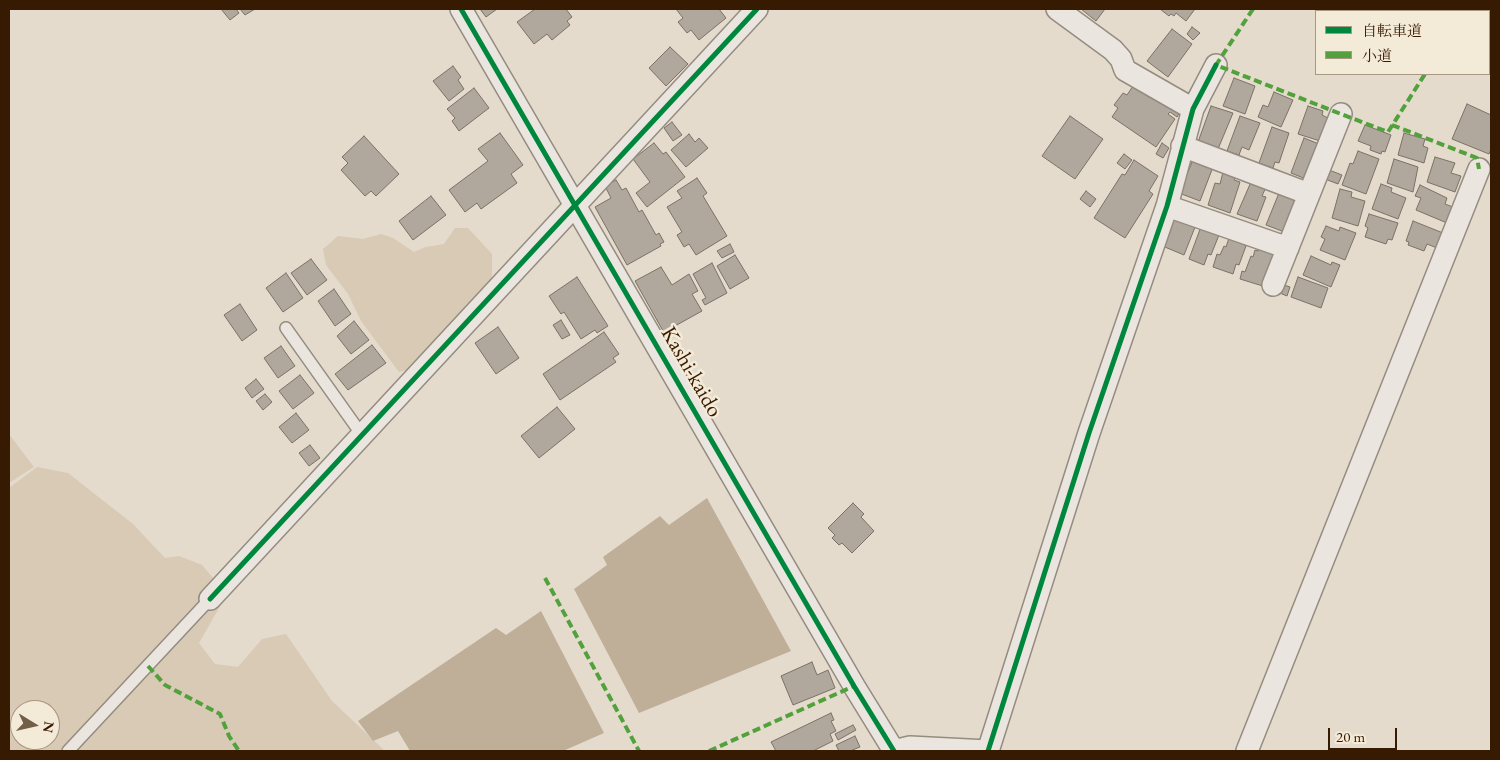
<!DOCTYPE html>
<html>
<head>
<meta charset="utf-8">
<style>
  body { margin:0 }
  #map { position:relative; width:1500px; height:760px; overflow:hidden; background:#e4dbcd; font-family:"EB Garamond","Noto Serif JP",serif }
  canvas { display:block }
  .frame { position:absolute; inset:0; border:10px solid #361a01; pointer-events:none }
  .legend { position:absolute; left:1315px; top:10px; width:175px; height:65px; box-sizing:border-box; background:#f4ead8; border:1px solid #a89782; margin:0; padding:6px 9px; list-style:none; font-size:15px; color:#361a01 }
  .legend li { display:flex; align-items:center; gap:10px; height:25px }
  .legend b { width:25px; border:1px solid #a89782 }
  .north { position:absolute; left:10px; top:700px; width:50px; height:50px; box-sizing:border-box; background:#f4ead8; border:1px solid #a89782; border-radius:50%; rotate:99deg; font-size:14px; font-weight:700; line-height:20px; text-align:center; color:#361a01 }
  .north::after { content:''; display:block; margin:auto; width:18px; height:22px; background:#735e48; clip-path:polygon(50% 0,100% 100%,50% 72%,0 100%) }
  .scale { position:absolute; left:1328px; top:728px; width:69px; height:22px; box-sizing:border-box; border:2px solid #361a01; border-top:0; padding-left:6px; font-size:15px; line-height:18px; white-space:nowrap; color:#361a01; -webkit-text-stroke:4px #f4ead8; paint-order:stroke }
</style>
</head>
<body>
<div id="map">
<canvas width="1500" height="760"></canvas>
<div class="frame"></div>
<ul class="legend">
<li><b style="height:6px;background:#00873e"></b>自転車道</li>
<li><b style="height:6px;background:#53a13c"></b>小道</li>
</ul>
<div class="north">N</div>
<div class="scale">20 m</div>
</div>
<script>
const ctx = document.querySelector('canvas').getContext('2d');
ctx.lineJoin = 'round';
function paint(path, color) {
  ctx.fillStyle = color;
  ctx.fill(path, 'evenodd');
}
function shape(rows) {
  const path = new Path2D();
  for (const r of rows) {
    path.moveTo(r[0], r[1]);
    for (let i = 2; i < r.length; i += 2) path.lineTo(r[i], r[i + 1]);
  }
  return path;
}
function strokePath(path, color, width, dash) {
  ctx.strokeStyle = color;
  ctx.lineWidth = width;
  ctx.lineCap = dash ? 'butt' : 'round';
  ctx.setLineDash(dash || []);
  ctx.stroke(path);
}
function write(font, color, halo, rows, align = 'center') {
  ctx.font = font + ' "EB Garamond",serif';
  ctx.lineWidth = 5;
  ctx.setLineDash([]);
  ctx.textBaseline = 'middle';
  ctx.strokeStyle = halo;
  ctx.fillStyle = color;
  for (const [text, x, y, turn = 0] of rows) {
    ctx.save();
    ctx.translate(x, y);
    ctx.rotate((+turn || 0) * Math.PI / 180);
    ctx.textAlign = isNaN(turn) ? turn : align;
    if (halo) ctx.strokeText(text, 0, 0);
    ctx.fillText(text, 0, 0);
    ctx.restore();
  }
}
paint(shape([
  [455,228,468,228,492,254,492,284,445,336,425,350,411,369,399,372,361,321,348,294,326,265,323,249,338,236,363,239,381,234,393,238,414,252,426,247,444,244],
  [9,434,34,467,9,483],
  [37,467,68,473,133,524,165,558,179,556,202,565,227,594,199,643,215,664,238,667,262,639,286,634,332,701,385,751,9,751,9,488],
  [20,710,50,710,50,740,20,740]
]), '#d8cab5');
paint(shape([
  [707,498,791,651,639,713,574,589,607,565,603,557,660,516,669,525],
  [541,611,604,733,563,751,410,751,398,731,373,741,358,721,496,628,506,635]
]), '#bfae98');
const building = shape([
  [221,9,236,9,239,13,230,20,221,9],
  [240,9,255,9,245,15,240,9],
  [480,9,497,9,486,17,480,9],
  [535,9,566,9,572,17,567,21,570,25,552,40,547,34,534,44,517,22,535,9],
  [676,9,719,9,726,18,699,40,691,30,687,33,678,22,683,18,676,9],
  [1081,9,1105,9,1096,21,1081,9],
  [1160,9,1195,9,1186,21,1176,13,1174,16,1171,14,1169,16,1160,9],
  [1192,27,1200,33,1193,40,1187,34,1192,27],
  [1172,29,1192,44,1168,77,1147,61,1172,29],
  [670,47,688,64,666,86,649,68,670,47],
  [453,66,461,77,458,80,464,89,449,101,433,81,453,66],
  [1234,78,1255,86,1245,114,1223,106,1234,78],
  [1133,86,1149,97,1154,90,1182,109,1177,117,1170,112,1168,114,1175,119,1156,147,1112,117,1118,108,1114,105,1123,93,1127,95,1133,86],
  [474,88,489,108,459,131,452,121,455,118,447,109,474,88],
  [1274,92,1293,100,1281,127,1258,117,1263,105,1268,107,1274,92],
  [1467,104,1491,115,1491,149,1489,154,1452,139,1467,104],
  [1211,106,1233,113,1218,149,1198,142,1211,106],
  [1308,106,1323,111,1322,115,1328,118,1320,141,1298,134,1308,106],
  [1070,116,1103,139,1075,179,1042,156,1070,116],
  [1240,116,1260,123,1249,150,1242,147,1239,155,1227,151,1240,116],
  [672,122,682,135,673,141,664,128,672,122],
  [1365,125,1391,135,1385,152,1382,151,1381,154,1370,150,1371,146,1358,141,1365,125],
  [1272,127,1289,133,1279,163,1275,162,1273,168,1259,163,1272,127],
  [500,133,523,165,511,174,517,183,481,209,477,203,465,212,449,190,488,161,478,149,500,133],
  [1404,133,1425,139,1423,146,1428,148,1424,163,1398,155,1404,133],
  [689,134,695,142,699,138,708,148,686,167,671,150,689,134],
  [364,136,399,174,376,196,371,191,365,196,341,170,348,163,342,157,364,136],
  [1304,138,1319,144,1306,179,1291,173,1304,138],
  [654,143,663,154,666,152,685,177,647,207,636,193,650,182,633,159,654,143],
  [1162,143,1169,148,1163,158,1156,154,1162,143],
  [1358,151,1379,159,1366,194,1342,185,1350,163,1353,164,1358,151],
  [1124,154,1132,160,1125,169,1117,163,1124,154],
  [1435,157,1455,163,1451,173,1461,176,1455,192,1427,182,1435,157],
  [1394,159,1418,167,1413,192,1387,183,1394,159],
  [1134,160,1158,176,1149,191,1153,194,1125,238,1094,218,1122,174,1125,175,1134,160],
  [1193,160,1213,167,1200,201,1179,193,1193,160],
  [1329,170,1342,175,1338,184,1325,179,1329,170],
  [1223,172,1236,176,1234,180,1240,182,1230,213,1208,205,1215,183,1220,184,1223,172],
  [697,178,707,193,703,196,727,236,696,255,689,244,684,247,677,235,682,232,667,207,682,198,677,191,697,178],
  [616,180,622,190,626,188,639,212,642,210,656,235,659,233,664,242,660,244,661,246,627,265,595,207,611,198,605,186,616,180],
  [1251,182,1266,187,1262,196,1266,197,1257,221,1237,214,1251,182],
  [1381,184,1392,188,1391,192,1406,198,1398,219,1372,209,1381,184],
  [1420,185,1447,198,1445,204,1453,207,1447,223,1416,210,1421,198,1415,196,1420,185],
  [1340,189,1352,192,1351,197,1365,201,1358,226,1332,218,1340,189],
  [1086,191,1096,199,1090,207,1080,199,1086,191],
  [1279,193,1300,201,1287,233,1266,225,1279,193],
  [431,196,446,215,413,240,399,221,431,196],
  [1369,214,1398,223,1392,240,1388,239,1386,244,1365,237,1368,228,1365,226,1369,214],
  [1171,217,1197,222,1184,255,1160,245,1171,217],
  [1413,221,1443,233,1437,248,1427,244,1424,251,1408,245,1409,242,1406,241,1413,221],
  [1202,224,1219,235,1211,255,1208,254,1204,265,1189,259,1202,224],
  [1326,226,1339,231,1340,227,1356,233,1345,260,1320,250,1325,239,1321,237,1326,226],
  [1230,235,1246,246,1239,265,1236,264,1233,274,1213,267,1217,254,1220,255,1224,246,1226,247,1230,235],
  [730,244,734,252,722,258,717,251,730,244],
  [1260,244,1278,249,1266,287,1240,279,1242,271,1245,272,1251,256,1253,257,1255,250,1258,251,1260,244],
  [735,255,749,278,730,289,717,266,735,255],
  [1311,256,1331,265,1332,262,1340,265,1331,287,1303,275,1311,256],
  [311,259,327,280,307,295,291,273,311,259],
  [712,263,727,293,705,305,702,300,706,298,693,274,712,263],
  [661,267,672,285,689,274,698,291,692,294,702,311,675,326,679,332,667,338,635,281,661,267],
  [286,273,303,298,283,312,266,288,286,273],
  [577,277,608,326,597,333,595,330,581,339,564,312,561,314,549,296,577,277],
  [1298,277,1328,288,1321,308,1291,297,1298,277],
  [1278,283,1290,287,1287,296,1275,291,1278,283],
  [334,289,351,314,335,326,318,301,334,289],
  [240,304,257,330,242,341,224,315,240,304],
  [561,320,570,335,562,339,553,325,561,320],
  [354,321,369,340,351,354,337,336,354,321],
  [498,327,519,358,496,374,475,343,498,327],
  [604,332,619,354,613,358,616,362,560,400,543,374,604,332],
  [372,345,386,363,348,390,335,374,372,345],
  [281,346,295,366,278,378,264,358,281,346],
  [300,375,314,393,293,409,279,391,300,375],
  [256,379,264,389,252,398,245,388,256,379],
  [265,394,272,402,263,410,256,401,265,394],
  [557,407,575,429,539,458,521,436,557,407],
  [296,413,309,430,292,443,279,427,296,413],
  [310,445,320,458,309,466,299,453,310,445],
  [853,503,864,514,861,517,874,531,852,553,842,543,839,545,832,538,835,535,828,528,853,503],
  [812,662,817,675,828,670,835,688,793,705,781,676,812,662],
  [831,713,834,720,831,721,836,731,830,734,833,741,813,751,776,751,771,742,831,713],
  [853,725,856,730,838,740,835,734,853,725],
  [855,736,860,747,850,751,839,751,836,745,855,736]
]);
paint(building, '#b0a89d');
strokePath(building, '#7b7166', 1);
const service = shape([
  [286,328,362,435],
  [68,751,210,599]
]);
const minor = shape([
  [461,9,854,686,894,751],
  [1057,9,1113,50,1121,59,1125,70,1193,109],
  [1182,146,1309,194],
  [1167,206,1288,248],
  [1273,285,1341,114],
  [210,599,757,9],
  [894,751,910,747,988,751],
  [988,751,1089,433,1167,206,1193,109,1216,65],
  [1247,751,1479,169]
]);
strokePath(service, '#958c81', 14);
strokePath(minor, '#958c81', 24);
strokePath(service, '#eae5de', 11);
strokePath(minor, '#eae5de', 21);
strokePath(shape([
  [1253,9,1216,65,1341,114,1388,132,1425,74],
  [1465,11,1467,9],
  [1392,125,1477,158,1479,169],
  [545,578,639,751],
  [148,666,165,685,220,714,229,736,239,751],
  [709,751,854,686]
]), '#53a13c', 4, [8, 4]);
strokePath(shape([
  [461,9,854,686,894,751],
  [210,599,757,9],
  [988,751,1089,433,1167,206,1193,109,1216,65]
]), '#00873e', 5);
write('22px', '#361a01', '#f4ead8', [
  ["Kashi-kaido",691,372,60]
]);
</script>
</body>
</html>
